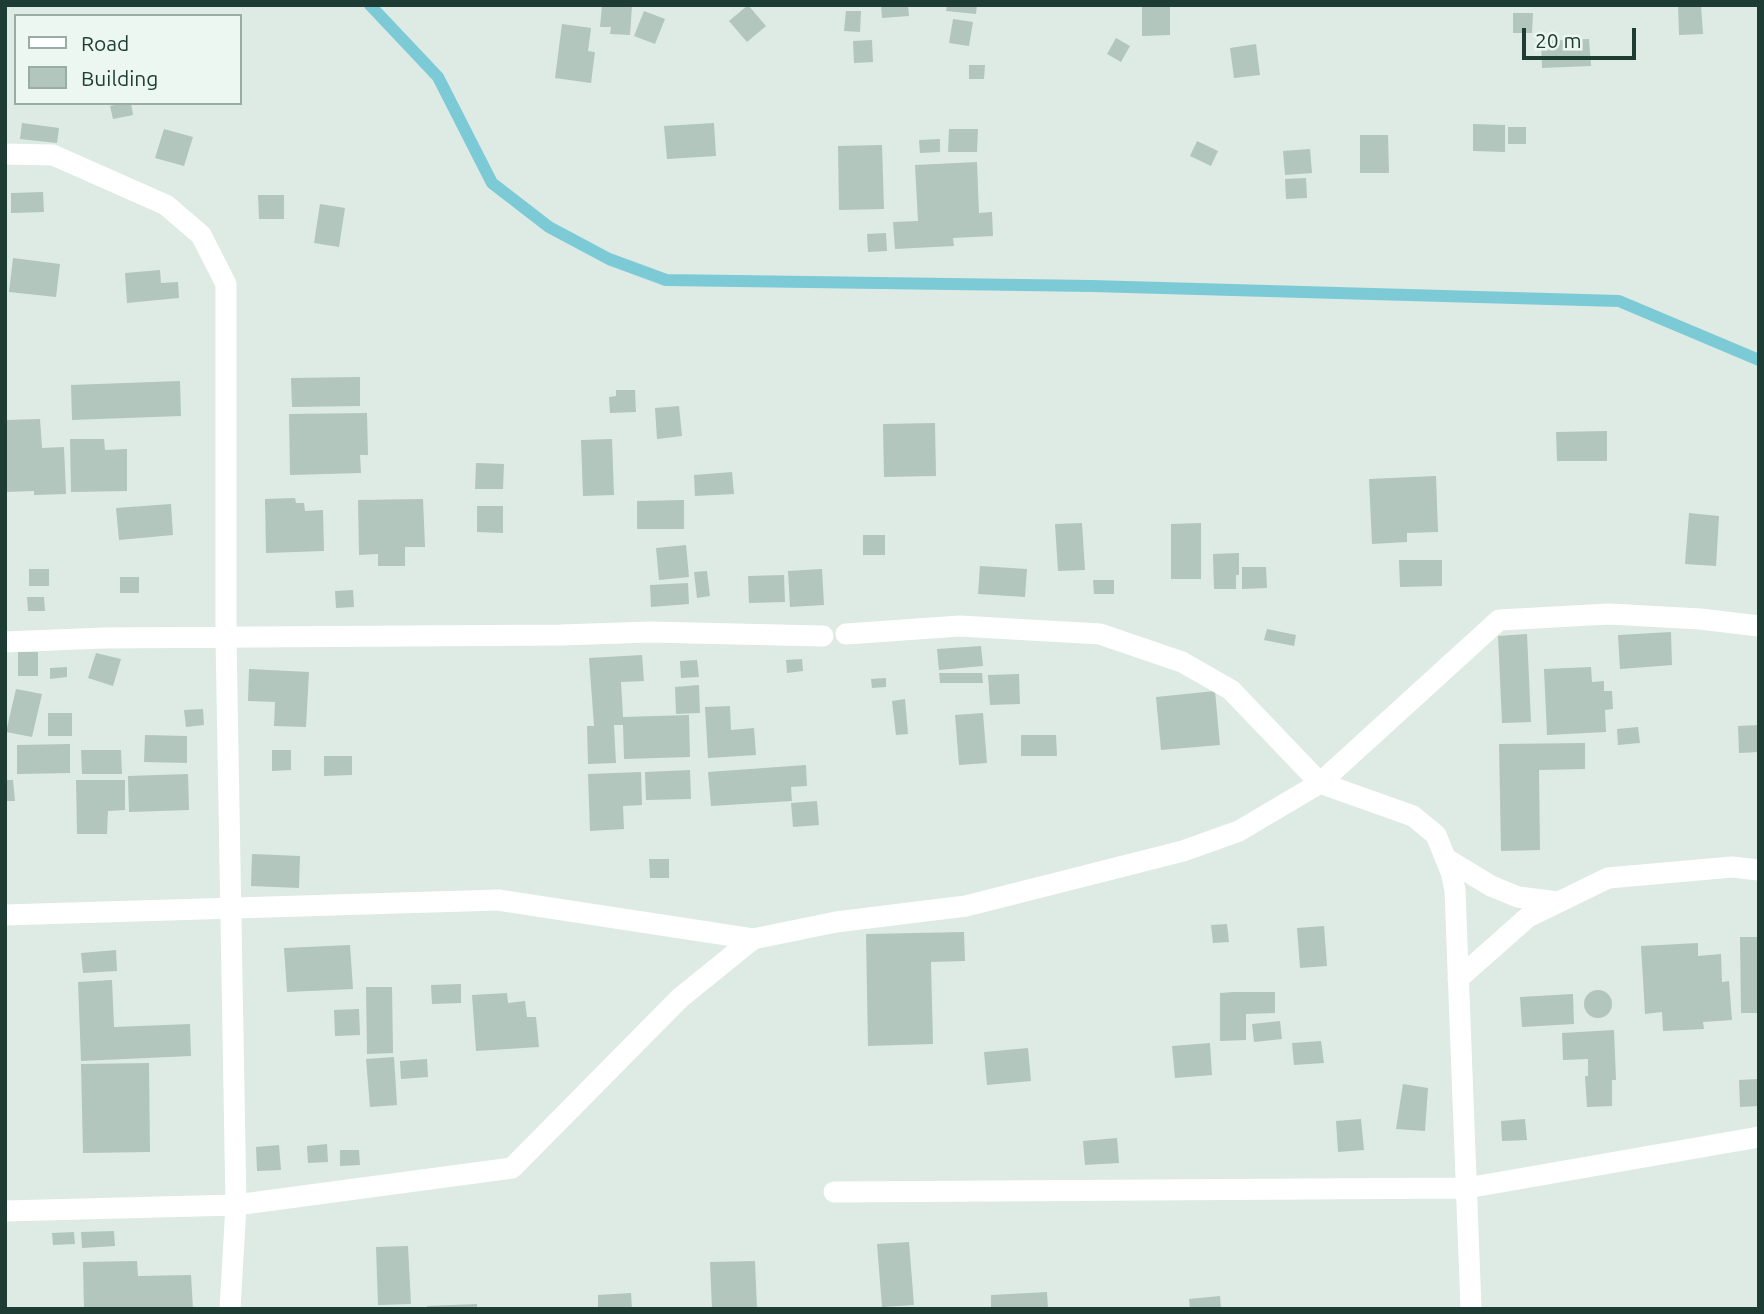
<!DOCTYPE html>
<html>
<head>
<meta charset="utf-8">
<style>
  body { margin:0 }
  #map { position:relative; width:1764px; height:1314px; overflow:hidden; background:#ddebe4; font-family:Ubuntu,sans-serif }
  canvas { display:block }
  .frame { position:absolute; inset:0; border:7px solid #1d3c33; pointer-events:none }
  .legend { position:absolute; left:14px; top:14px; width:228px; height:91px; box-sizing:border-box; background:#edf7f2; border:2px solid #9aaca6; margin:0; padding:9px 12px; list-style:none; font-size:21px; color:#1d3c33 }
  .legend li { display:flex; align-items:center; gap:14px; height:35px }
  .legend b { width:35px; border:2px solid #9aaca6 }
  .scale { position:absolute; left:1522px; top:28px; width:114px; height:32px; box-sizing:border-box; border:4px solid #1d3c33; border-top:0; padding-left:9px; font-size:21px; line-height:24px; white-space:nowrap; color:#1d3c33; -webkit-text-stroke:5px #edf7f2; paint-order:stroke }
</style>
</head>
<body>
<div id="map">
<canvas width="1764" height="1314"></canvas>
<div class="frame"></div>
<ul class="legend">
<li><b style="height:9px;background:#fff"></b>Road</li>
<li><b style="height:19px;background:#b2c6bd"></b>Building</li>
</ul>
<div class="scale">20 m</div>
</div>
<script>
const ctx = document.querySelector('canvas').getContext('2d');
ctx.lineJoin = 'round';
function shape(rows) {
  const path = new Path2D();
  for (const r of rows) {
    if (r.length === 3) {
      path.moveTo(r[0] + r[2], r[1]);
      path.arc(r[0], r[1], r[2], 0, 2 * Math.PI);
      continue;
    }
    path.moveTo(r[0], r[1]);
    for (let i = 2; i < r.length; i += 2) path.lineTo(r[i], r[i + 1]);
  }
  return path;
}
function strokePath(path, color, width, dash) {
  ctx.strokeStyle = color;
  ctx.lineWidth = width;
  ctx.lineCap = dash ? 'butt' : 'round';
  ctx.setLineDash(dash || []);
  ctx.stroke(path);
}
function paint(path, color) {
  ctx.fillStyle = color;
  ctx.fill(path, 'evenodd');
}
strokePath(shape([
  [370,5,438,77,492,183,549,227,609,259,666,280,1092,286,1619,301,1759,360]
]), '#7dcad7', 12);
paint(shape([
  [602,5,632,6,630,35,610,34,611,27,600,27],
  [748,5,766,26,747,42,729,21],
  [881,5,908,5,909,16,882,18],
  [947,5,977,5,976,14,946,11],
  [1142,5,1170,5,1170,35,1142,36],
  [1678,5,1701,5,1703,34,1679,35],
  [644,11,665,19,655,44,634,36],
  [846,11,861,11,860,32,844,31],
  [1513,13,1533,13,1532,33,1513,33],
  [953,19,973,22,969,46,949,43],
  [562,24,591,28,588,51,595,52,591,83,555,78],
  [1116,38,1130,46,1121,62,1107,54],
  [1589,39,1591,66,1542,68,1541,41],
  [872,40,873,62,854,63,853,41],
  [1256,44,1260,75,1234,78,1230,48],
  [969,65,985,65,984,79,969,79],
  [124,103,131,103,133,115,113,119,110,106],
  [22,123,59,128,57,143,20,139],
  [714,123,716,156,667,159,664,126],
  [1473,124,1505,125,1505,152,1473,151],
  [1508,127,1526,127,1526,144,1508,144],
  [164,129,193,137,184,166,155,158],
  [949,129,978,129,977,152,948,152],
  [1360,135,1388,135,1389,173,1360,173],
  [940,139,940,152,920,153,919,140],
  [1197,141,1218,151,1211,166,1190,156],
  [882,145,884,209,839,210,838,146],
  [1310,149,1312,173,1285,175,1283,151],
  [977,162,979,213,992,212,993,236,953,238,954,246,895,249,893,222,918,221,915,165],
  [1306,178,1307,198,1286,199,1285,179],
  [43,192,44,212,11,213,11,193],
  [258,195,284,195,284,219,259,219],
  [320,204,345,208,339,247,314,243],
  [886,233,887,251,868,252,867,234],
  [13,258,60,264,56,297,9,292],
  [160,270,161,283,178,282,179,298,127,303,125,273],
  [360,377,360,406,292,407,291,378],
  [180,381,181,416,72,420,71,385],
  [616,390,635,390,636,412,610,413,609,397,616,396],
  [679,406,682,436,657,439,655,408],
  [367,413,368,455,360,455,361,473,290,475,289,414],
  [40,419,42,448,64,447,66,494,34,495,34,491,5,492,5,420],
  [935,423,936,476,884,477,883,424],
  [1607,431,1607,461,1557,461,1556,432],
  [70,439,104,439,105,450,127,449,127,491,71,492],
  [612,439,614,495,583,496,581,440],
  [476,463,504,464,503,489,475,489],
  [732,472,734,494,695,496,694,475],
  [1436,476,1438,532,1407,533,1407,542,1372,544,1369,479],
  [295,498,296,503,304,503,305,511,323,510,324,551,266,553,265,499],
  [423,499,425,547,405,547,405,566,378,566,378,554,359,555,358,500],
  [684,500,684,529,637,529,637,501],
  [171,504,173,535,119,540,116,508],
  [477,506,503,506,503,533,477,532],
  [1689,513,1719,516,1716,566,1685,564],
  [1082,523,1085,570,1058,571,1055,524],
  [1201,523,1201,579,1171,579,1171,524],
  [863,535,885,535,885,555,863,555],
  [686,545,689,577,659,580,656,548],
  [1239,553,1239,575,1236,575,1236,589,1214,589,1213,554],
  [1399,560,1442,560,1442,586,1400,587],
  [980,566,1027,569,1025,597,978,594],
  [1242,567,1266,567,1267,588,1242,589],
  [29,569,49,569,49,586,29,586],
  [822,569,824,605,790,607,788,571],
  [707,571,710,596,697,598,694,572],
  [784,575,785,602,749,603,748,576],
  [120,577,139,577,139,593,120,593],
  [1093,580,1114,580,1114,594,1094,594],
  [688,583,689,604,651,607,650,585],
  [353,590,354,607,336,608,335,591],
  [27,597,44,597,45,611,28,611],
  [1267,629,1296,635,1294,646,1264,640],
  [1671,632,1672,665,1620,669,1618,635],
  [1527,634,1531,722,1502,723,1498,636],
  [981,646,983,666,939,670,937,649],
  [18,652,38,652,38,676,18,676],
  [96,653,121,659,113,686,88,678],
  [642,655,644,681,621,682,623,717,689,715,690,757,624,759,623,725,614,725,616,763,588,764,587,726,594,726,589,658],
  [802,659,803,671,787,673,786,660],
  [697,660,699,677,681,678,680,661],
  [67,667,67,677,50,679,50,668],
  [1591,667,1592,682,1604,681,1604,691,1612,691,1613,709,1605,710,1606,732,1547,735,1544,669],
  [249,669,309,672,306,727,274,726,275,702,248,701],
  [939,673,982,673,983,683,940,683],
  [1019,674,1020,704,990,705,988,675],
  [886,678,886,687,872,688,871,679],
  [699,685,700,713,676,714,675,687],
  [16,689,42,694,32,737,6,732],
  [1215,691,1220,745,1161,750,1156,697],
  [905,699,908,734,896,735,892,701],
  [730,706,731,730,754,728,756,755,708,758,705,707],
  [203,709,204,725,186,727,184,710],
  [48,713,72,713,72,736,48,736],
  [983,713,987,763,959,765,955,715],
  [1759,725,1759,752,1739,753,1738,726],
  [1638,727,1640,743,1618,745,1617,729],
  [145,735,187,736,187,763,144,762],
  [1021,735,1056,735,1057,756,1021,756],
  [1585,743,1585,769,1539,770,1540,850,1501,851,1499,744],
  [70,744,70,773,17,774,17,745],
  [81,750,121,750,122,774,82,774],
  [272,750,291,750,291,770,272,771],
  [324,756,352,756,352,775,324,776],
  [806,765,807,786,791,787,792,801,711,806,708,772],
  [690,770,691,799,646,800,645,772],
  [641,772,642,805,623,806,624,829,590,831,588,774],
  [188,774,189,810,129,812,128,776],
  [5,780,13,780,15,801,5,801],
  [76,780,125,780,125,810,108,811,107,834,77,834],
  [817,801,819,825,793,827,791,803],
  [252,854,300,856,299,888,251,886],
  [649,859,669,859,669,878,650,878],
  [1227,924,1229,942,1213,943,1211,925],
  [1324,926,1327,966,1300,968,1297,928],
  [964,932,965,961,931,962,933,1044,868,1046,866,934],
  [1740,937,1759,937,1759,1013,1741,1013],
  [1698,943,1698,956,1721,954,1722,982,1729,981,1732,1020,1703,1022,1704,1029,1663,1031,1662,1012,1645,1014,1641,946],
  [350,945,353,989,287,992,284,948],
  [116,950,117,971,83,973,81,953],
  [112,980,114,1027,190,1024,191,1056,81,1061,78,982],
  [461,984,461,1003,432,1004,431,985],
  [366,987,392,987,393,1053,367,1054],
  [1598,1004,14],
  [1234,992,1275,992,1275,1013,1246,1014,1246,1040,1220,1041,1220,993],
  [507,993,508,1003,525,1001,527,1017,536,1017,539,1047,476,1051,472,995],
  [1573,994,1574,1024,1522,1027,1520,997],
  [359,1009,360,1035,335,1036,334,1010],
  [1280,1021,1282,1039,1254,1042,1252,1024],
  [1614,1030,1616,1080,1612,1080,1612,1106,1587,1107,1585,1076,1588,1076,1588,1059,1563,1060,1562,1033],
  [1321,1041,1324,1063,1294,1065,1292,1043],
  [1210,1043,1212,1075,1175,1078,1172,1046],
  [1028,1048,1031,1081,987,1085,984,1052],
  [394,1057,397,1105,370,1107,366,1059],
  [427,1059,428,1077,401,1079,400,1061],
  [149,1063,150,1152,83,1153,81,1064],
  [1758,1079,1758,1106,1740,1107,1739,1080],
  [1403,1084,1428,1088,1425,1131,1396,1129],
  [1361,1119,1364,1150,1338,1152,1336,1121],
  [1525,1119,1527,1140,1502,1141,1501,1121],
  [1117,1138,1119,1163,1085,1165,1083,1141],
  [327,1144,328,1162,308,1163,307,1146],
  [279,1145,281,1170,257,1171,256,1147],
  [340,1150,359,1150,360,1165,340,1166],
  [114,1231,115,1246,82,1248,81,1232],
  [74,1232,75,1244,53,1245,52,1233],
  [909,1242,914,1305,882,1307,877,1244],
  [408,1246,411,1304,378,1305,376,1247],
  [137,1261,138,1276,191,1275,193,1309,84,1309,83,1262],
  [755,1261,757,1309,712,1309,710,1262],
  [1047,1292,1048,1309,991,1309,991,1295],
  [631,1293,632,1309,598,1309,598,1295],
  [1220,1296,1221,1309,1190,1309,1189,1299],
  [477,1304,477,1309,427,1309,427,1306]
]), '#b2c6bd');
strokePath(shape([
  [5,154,53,155,166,205,201,235,226,284,226,637,236,1205,5,1211],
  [846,634,960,626,1100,634,1182,662,1231,690,1320,783,1413,816,1436,835,1451,872,1455,890,1471,1309],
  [5,642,103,638,561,635,650,632,823,636],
  [1445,858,1491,886,1518,897,1558,902],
  [5,915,498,900,753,939],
  [1458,979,1528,917,1608,878,1732,867,1759,870],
  [834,1192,1467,1188,1759,1137],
  [230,1309,236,1205,512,1168,680,998,753,939,836,922,966,906,1183,851,1239,831,1320,783,1499,620,1609,614,1700,619,1759,626]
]), '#fff', 21);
</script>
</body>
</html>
